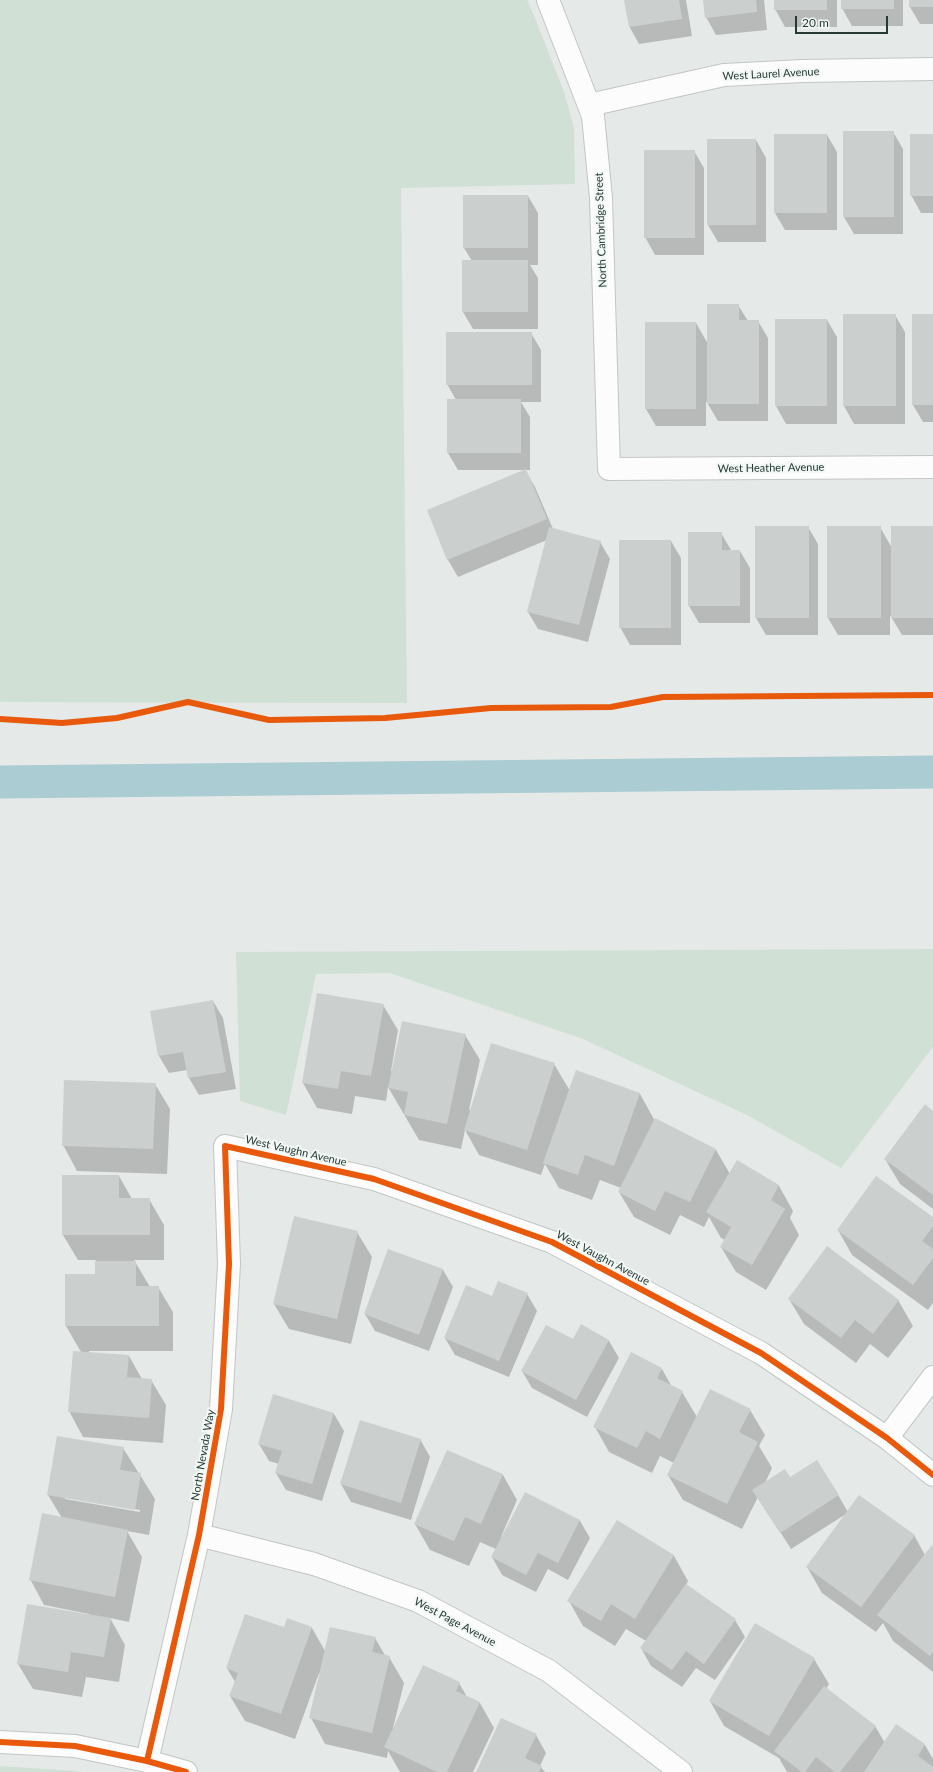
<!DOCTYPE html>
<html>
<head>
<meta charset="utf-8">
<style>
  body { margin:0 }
  #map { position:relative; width:933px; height:1772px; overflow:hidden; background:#e5e9e7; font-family:Lato,sans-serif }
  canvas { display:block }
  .scale { position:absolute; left:795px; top:16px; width:93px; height:18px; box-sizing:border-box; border:2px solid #253a35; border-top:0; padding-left:5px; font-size:12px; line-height:14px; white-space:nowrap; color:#253a35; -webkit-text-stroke:3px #f3f8f5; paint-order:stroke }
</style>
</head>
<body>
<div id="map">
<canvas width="933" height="1772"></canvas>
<div class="scale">20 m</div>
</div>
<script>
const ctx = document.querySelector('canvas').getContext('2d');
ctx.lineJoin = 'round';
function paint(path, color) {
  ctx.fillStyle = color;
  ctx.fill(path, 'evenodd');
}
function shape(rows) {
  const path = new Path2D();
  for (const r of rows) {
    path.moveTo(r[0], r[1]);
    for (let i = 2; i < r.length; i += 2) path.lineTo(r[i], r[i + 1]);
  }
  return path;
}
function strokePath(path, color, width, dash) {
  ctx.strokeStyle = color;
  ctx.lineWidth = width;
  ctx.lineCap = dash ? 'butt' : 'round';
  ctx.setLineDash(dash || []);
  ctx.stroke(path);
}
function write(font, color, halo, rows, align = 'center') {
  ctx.font = font + ' Lato,sans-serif';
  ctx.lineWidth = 4;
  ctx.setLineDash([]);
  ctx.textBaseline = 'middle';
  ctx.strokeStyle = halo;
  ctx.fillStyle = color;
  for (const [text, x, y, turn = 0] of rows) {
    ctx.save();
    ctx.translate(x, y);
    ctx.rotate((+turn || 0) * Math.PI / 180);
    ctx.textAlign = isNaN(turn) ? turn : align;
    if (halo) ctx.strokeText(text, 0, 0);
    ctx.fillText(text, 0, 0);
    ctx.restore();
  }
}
paint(shape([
  [0,0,527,0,535,18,564,92,574,128,575,184,401,188,407,703,0,702],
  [933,949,933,1047,841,1168,749,1116,583,1039,390,973,316,974,286,1115,240,1101,236,952],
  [0,1766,76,1771,82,1772,0,1772]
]), '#d0e0d5');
paint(shape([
  [626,0,686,0,692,36,639,44,629,26],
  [704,0,764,0,767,30,716,35,706,17],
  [775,0,837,0,837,27,785,27,775,9],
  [842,0,903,0,903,26,852,26,842,8],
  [910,0,933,0,933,24,920,24,910,7],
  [893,132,903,149,903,234,854,234,844,217],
  [775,135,827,135,837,152,837,230,785,230,775,213],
  [933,135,933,213,921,213,911,195],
  [756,140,766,158,766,242,718,242,708,225],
  [694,151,704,168,704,255,655,255,645,237],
  [528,196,538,213,538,265,530,265,538,278,538,329,473,329,463,312,472,261,464,248],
  [738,305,748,321,758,321,768,338,768,421,718,421,706,401,706,426,656,426,646,409,696,323,708,344],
  [844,315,895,315,905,332,905,424,854,424,844,406],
  [913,315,933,315,933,422,923,422,913,405],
  [776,320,827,320,837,337,837,424,786,424,776,406],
  [531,333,541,350,541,402,521,402,530,417,530,470,458,470,448,453,456,400,447,384],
  [525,470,535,487,553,529,600,542,610,559,588,642,538,629,528,612,547,540,458,577,448,560,428,510],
  [808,527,818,544,818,635,766,635,756,618],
  [880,527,892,548,933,527,933,635,902,635,890,615,890,635,838,635,828,618],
  [721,533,731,550,740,551,750,568,750,623,699,623,689,606],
  [671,541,681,558,681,645,630,645,620,627],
  [213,1001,223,1018,236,1089,199,1095,189,1078,187,1070,169,1073,159,1056,151,1012],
  [383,1005,398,1030,391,1071,465,1035,480,1060,469,1110,554,1064,570,1091,640,1094,655,1121,656,1120,716,1150,730,1174,737,1161,779,1186,793,1211,790,1218,799,1235,766,1290,736,1272,721,1247,725,1240,721,1238,709,1217,704,1227,680,1215,670,1235,634,1217,619,1192,621,1188,600,1180,592,1200,559,1188,545,1164,541,1175,479,1155,465,1130,461,1149,419,1140,388,1087,386,1101,355,1096,352,1114,317,1108,303,1083],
  [155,1084,170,1109,167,1174,77,1171,63,1145],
  [933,1112,933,1209,900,1184,885,1159],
  [119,1176,132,1199,149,1199,164,1225,164,1260,134,1260,150,1287,158,1287,173,1312,173,1351,89,1351,89,1353,129,1356,142,1379,151,1380,166,1405,163,1443,83,1437,69,1411,81,1352,66,1326,66,1275,96,1275,96,1260,78,1260,63,1235],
  [933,1218,933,1303,928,1310,852,1255,838,1230],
  [357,1232,372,1257,351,1344,289,1329,274,1304],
  [389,1250,443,1270,453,1287,429,1351,375,1331,365,1314],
  [527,1294,537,1311,509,1377,455,1355,445,1338,492,1298],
  [789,1299,898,1300,913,1326,888,1358,870,1344,856,1363,804,1324],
  [581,1325,609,1341,619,1358,587,1417,532,1388,522,1371,573,1340],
  [662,1369,672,1387,682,1392,697,1417,750,1410,765,1435,759,1446,772,1468,765,1483,789,1478,838,1495,848,1512,914,1535,925,1555,933,1548,933,1672,893,1641,883,1623,876,1632,822,1593,807,1567,846,1514,791,1549,758,1497,742,1529,683,1500,668,1475,674,1463,660,1456,652,1473,609,1452,595,1427],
  [334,1414,344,1431,322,1501,286,1490,276,1473,279,1464,269,1461,259,1444],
  [420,1439,430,1457,411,1520,351,1502,341,1484],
  [123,1448,155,1499,149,1535,127,1531,142,1557,129,1622,110,1618,125,1645,119,1682,86,1677,82,1697,33,1689,18,1664,89,1616,89,1614,44,1605,30,1579,62,1518,48,1495],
  [65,1497,140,1510,140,1512,65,1499],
  [503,1475,517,1500,501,1537,502,1538,526,1493,580,1521,590,1538,568,1580,548,1569,536,1592,502,1575,492,1557,496,1549,480,1542,469,1566,430,1550,415,1524],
  [618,1522,674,1556,688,1581,686,1585,735,1620,745,1637,715,1680,696,1668,682,1687,651,1666,641,1648,646,1641,626,1629,615,1646,583,1626,569,1601],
  [288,1619,312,1628,325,1651,375,1638,386,1657,389,1657,404,1683,393,1728,459,1683,467,1697,480,1703,494,1728,473,1772,400,1772,388,1751,387,1758,325,1744,311,1718,321,1673,319,1673,295,1739,245,1721,230,1696,235,1682,227,1668,285,1628],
  [814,1659,829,1684,826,1689,875,1726,885,1743,897,1726,925,1745,933,1759,933,1772,787,1772,779,1758,724,1726,710,1701],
  [536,1735,546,1753,540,1766,545,1772,477,1772]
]), '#0003');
strokePath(shape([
  [0,782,933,772]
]), '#abccd2', 33);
paint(shape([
  [624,0,679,0,682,19,629,27],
  [703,0,756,0,757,12,705,18],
  [774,0,827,0,827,10,774,10],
  [841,0,894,0,894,9,841,9],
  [909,0,933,0,933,7,909,7],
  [843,131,894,131,894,217,843,217],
  [774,134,827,134,827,213,774,213],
  [910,134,933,134,933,196,910,196],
  [707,139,756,139,756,225,707,225],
  [644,150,695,150,695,238,644,238],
  [463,195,528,195,528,248,463,248],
  [462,260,528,260,528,312,462,312],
  [707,304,739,304,739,320,759,320,759,404,707,404],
  [843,314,896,314,896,406,843,406],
  [912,314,933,314,933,405,912,405],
  [775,319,827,319,827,406,775,406],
  [645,322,696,322,696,409,645,409],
  [446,332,532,332,532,385,446,385],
  [447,399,521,399,521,453,447,453],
  [526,469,547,519,447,560,427,510],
  [755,526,809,526,809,618,755,618],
  [827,526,881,526,881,618,827,618],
  [891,526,933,526,933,618,891,618],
  [549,527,601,541,579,625,527,612],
  [688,532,722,532,722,550,740,550,740,606,688,606],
  [619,540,671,540,671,628,619,628],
  [317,993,384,1004,371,1076,341,1071,338,1089,302,1083],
  [213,1000,226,1072,188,1078,183,1052,158,1056,150,1011],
  [402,1021,466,1034,447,1124,404,1115,408,1092,388,1088],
  [491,1043,555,1063,527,1150,464,1130],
  [576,1070,640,1093,614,1166,585,1155,578,1175,543,1163],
  [64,1080,156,1083,153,1149,62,1146],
  [925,1104,933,1111,933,1195,884,1159],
  [655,1118,716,1149,690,1202,665,1191,655,1211,618,1192],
  [737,1160,779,1185,771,1200,785,1209,752,1265,720,1247,731,1227,706,1212],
  [62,1175,119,1175,119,1198,150,1198,150,1235,62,1235],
  [876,1176,933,1217,933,1226,922,1241,933,1249,933,1258,913,1285,837,1230],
  [294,1216,358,1231,337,1319,273,1304],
  [827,1246,899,1300,873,1334,855,1320,841,1338,788,1299],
  [388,1249,443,1269,419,1335,364,1314],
  [95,1261,136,1261,136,1286,159,1286,159,1326,65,1326,65,1274,95,1274],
  [498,1281,528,1293,499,1361,444,1338,466,1285,492,1296],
  [581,1324,609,1340,576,1400,521,1371,546,1325,573,1339],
  [73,1351,129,1355,127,1377,152,1379,149,1418,68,1412],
  [631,1352,662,1368,657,1378,683,1391,660,1439,646,1431,637,1448,593,1427],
  [710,1389,751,1409,739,1432,758,1442,727,1504,667,1475],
  [273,1394,334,1413,312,1484,275,1473,282,1451,258,1444],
  [360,1420,421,1439,401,1503,340,1484],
  [57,1436,124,1447,120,1470,141,1473,135,1510,47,1495],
  [447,1450,503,1474,481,1524,465,1517,454,1541,414,1524],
  [817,1460,839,1495,780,1533,752,1490,785,1469,790,1477],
  [525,1492,580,1520,558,1563,538,1553,526,1575,491,1557],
  [859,1495,915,1535,861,1607,806,1567],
  [42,1513,128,1530,115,1597,29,1580],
  [617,1520,674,1555,635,1619,611,1604,601,1621,567,1601],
  [932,1545,933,1547,933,1652,930,1656,877,1615],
  [686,1584,736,1619,704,1664,686,1651,672,1670,640,1648],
  [27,1604,111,1618,104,1657,71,1652,68,1672,17,1664],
  [245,1614,284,1627,287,1618,312,1627,281,1714,229,1696,238,1673,226,1668],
  [755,1623,815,1658,769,1736,709,1701],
  [330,1627,376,1637,372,1652,390,1656,372,1733,309,1718],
  [423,1665,460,1682,456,1691,480,1702,447,1772,437,1772,384,1747],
  [824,1686,876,1726,840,1772,835,1772,816,1757,805,1772,802,1772,774,1751],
  [501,1718,537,1734,525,1758,542,1766,539,1772,476,1772],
  [896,1724,925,1744,918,1756,933,1767,933,1772,864,1772]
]), '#cbd0ce');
const street = shape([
  [548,0,593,116,601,198,609,469,933,467],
  [589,105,724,75,802,71,933,69],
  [887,1438,933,1377],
  [199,1535,314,1564,418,1601,549,1671,681,1772],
  [147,1761,199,1535,221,1409,229,1264,225,1146,374,1179,552,1242,761,1353,887,1438,933,1475]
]);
const secondary = shape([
  [0,1742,75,1746,147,1761,186,1772]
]);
strokePath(street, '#c2c6c4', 24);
strokePath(secondary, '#c1c6c4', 24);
strokePath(street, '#fbfcfb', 22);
strokePath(secondary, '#fbfcfb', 22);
strokePath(shape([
  [0,719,62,723,117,718,188,702,269,720,385,718,491,708,611,707,663,697,933,695],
  [0,1742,75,1746,147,1761,186,1772],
  [147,1761,199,1535,221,1409,229,1264,225,1146,374,1179,552,1242,761,1353,887,1438,933,1475]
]), '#e8590c', 6);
write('11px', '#253a35', '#f3f8f5', [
  ["West Laurel Avenue",771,74,-3],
  ["North Cambridge Street",601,230,-92],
  ["West Heather Avenue",771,468,-1],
  ["West Vaughn Avenue",296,1151,13],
  ["West Vaughn Avenue",603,1258,28],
  ["North Nevada Way",203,1455,-80],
  ["West Page Avenue",455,1622,28]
]);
</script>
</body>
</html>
